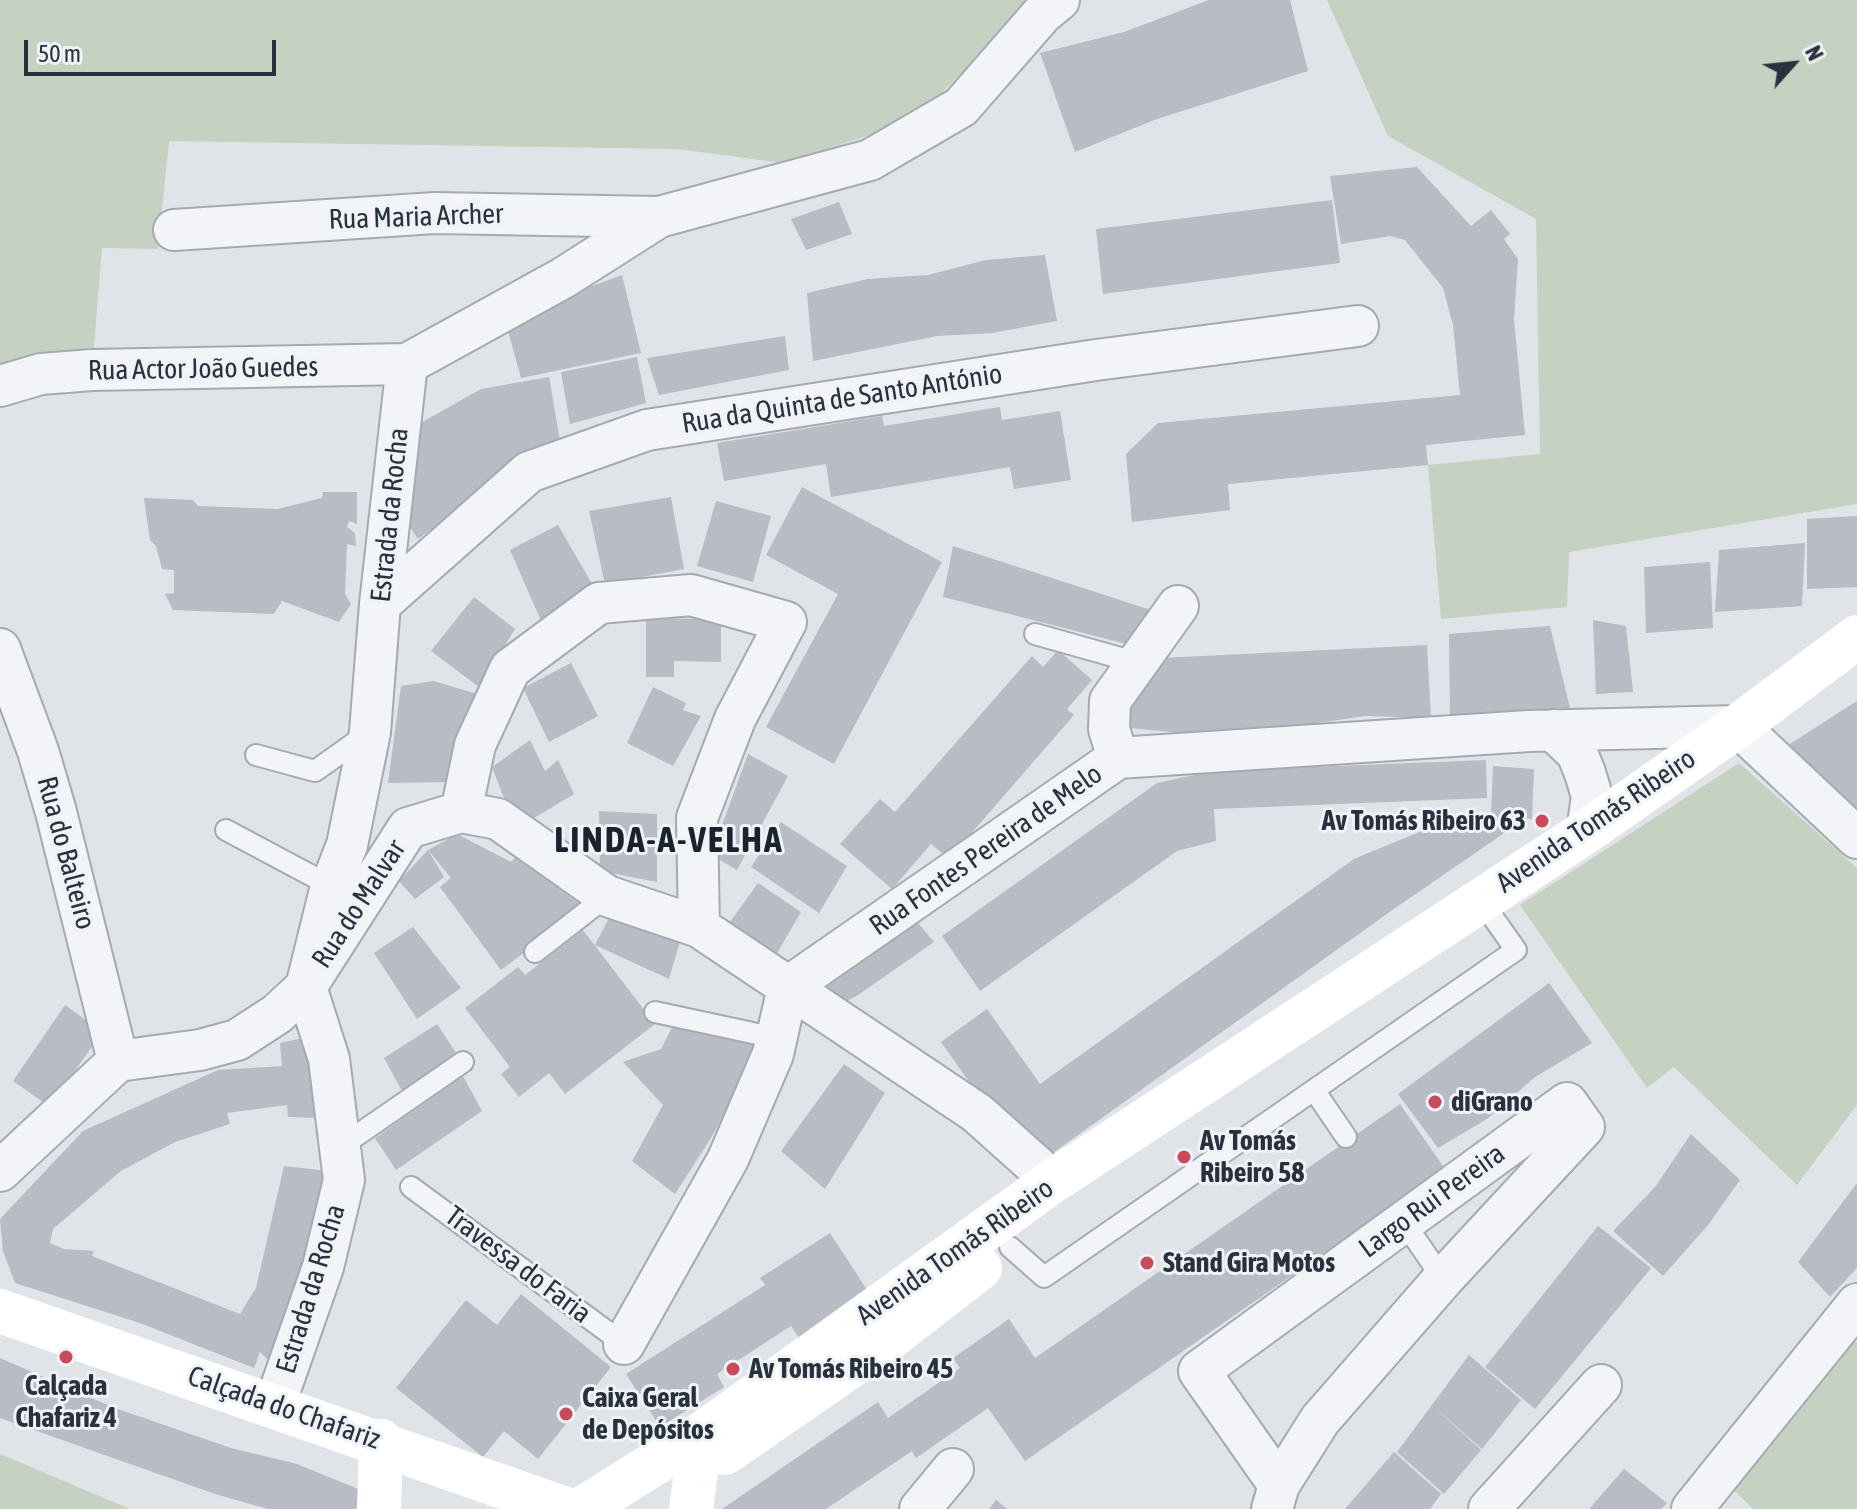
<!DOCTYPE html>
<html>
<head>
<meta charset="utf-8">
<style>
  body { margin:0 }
  #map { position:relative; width:1857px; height:1509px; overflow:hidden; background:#e0e3e8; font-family:"Asap Condensed",sans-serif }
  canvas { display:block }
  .north { position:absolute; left:1753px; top:24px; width:80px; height:80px; -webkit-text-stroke:6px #eff2f6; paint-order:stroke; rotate:63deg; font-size:22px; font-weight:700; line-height:32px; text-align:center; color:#29313e }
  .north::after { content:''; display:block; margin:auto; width:28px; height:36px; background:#29313e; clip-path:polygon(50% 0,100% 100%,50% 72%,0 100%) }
  .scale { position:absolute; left:24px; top:40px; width:252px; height:36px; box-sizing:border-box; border:4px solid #29313e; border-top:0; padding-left:10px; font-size:24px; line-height:28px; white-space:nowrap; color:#29313e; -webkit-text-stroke:6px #eff2f6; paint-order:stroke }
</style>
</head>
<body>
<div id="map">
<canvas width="1857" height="1509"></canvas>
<div class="north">N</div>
<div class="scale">50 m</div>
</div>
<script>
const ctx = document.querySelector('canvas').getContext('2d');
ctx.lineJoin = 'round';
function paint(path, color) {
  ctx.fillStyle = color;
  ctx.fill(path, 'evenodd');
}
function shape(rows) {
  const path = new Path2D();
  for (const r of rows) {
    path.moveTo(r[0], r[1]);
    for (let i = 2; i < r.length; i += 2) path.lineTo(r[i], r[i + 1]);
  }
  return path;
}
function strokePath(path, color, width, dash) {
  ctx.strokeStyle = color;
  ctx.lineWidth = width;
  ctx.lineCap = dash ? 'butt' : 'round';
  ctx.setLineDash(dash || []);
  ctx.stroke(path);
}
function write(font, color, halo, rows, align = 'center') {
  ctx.font = font + ' "Asap Condensed",sans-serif';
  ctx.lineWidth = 6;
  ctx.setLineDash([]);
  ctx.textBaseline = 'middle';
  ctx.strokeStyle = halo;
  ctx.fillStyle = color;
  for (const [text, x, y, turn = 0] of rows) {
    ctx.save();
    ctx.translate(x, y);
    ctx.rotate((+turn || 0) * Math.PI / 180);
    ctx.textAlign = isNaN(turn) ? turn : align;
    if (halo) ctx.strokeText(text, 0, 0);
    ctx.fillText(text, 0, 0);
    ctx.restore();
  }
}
paint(shape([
  [0,0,1036,0,913,121,783,163,677,149,169,141,158,249,102,248,92,370,0,386],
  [1327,0,1857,0,1857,504,1569,552,1567,607,1441,619,1428,465,1540,454,1536,219,1388,136],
  [1739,763,1857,868,1857,1105,1797,1185,1674,1067,1647,1088,1520,905],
  [1853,1339,1857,1342,1857,1509,1753,1509,1733,1489],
  [0,1454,130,1509,0,1509]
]), '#c5d1c1');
paint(shape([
  [1209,0,1290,0,1308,71,1157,119,1075,152,1040,53,1124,32],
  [1417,167,1471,226,1491,210,1510,234,1504,239,1518,259,1514,319,1525,435,1426,445,1428,465,1228,484,1230,510,1132,522,1126,454,1158,423,1460,395,1453,325,1443,288,1405,240,1390,236,1341,244,1330,176],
  [1332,200,1340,263,1103,294,1096,229],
  [839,202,852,234,806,250,791,219],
  [1045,255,1057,321,992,333,937,336,813,361,807,293,868,279,928,275,986,260],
  [622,275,641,353,521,378,508,331,549,302],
  [785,336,789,370,659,395,647,358],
  [637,357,646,403,570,424,561,372],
  [549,377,560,441,478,494,418,539,398,509,417,425,481,389],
  [1000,407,1002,420,1060,411,1071,480,1014,489,1010,467,831,497,826,464,724,481,717,443,882,416,884,426],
  [802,487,942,562,834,764,766,727,838,594,766,555],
  [323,492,357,492,357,524,349,521,347,527,355,533,356,546,347,544,345,594,351,604,339,622,282,601,274,614,173,610,165,594,174,593,174,570,162,569,156,546,150,540,144,498,193,500,198,506,278,509,322,498],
  [671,497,684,569,605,584,589,511],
  [716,501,771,516,753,582,697,566],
  [1857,516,1857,587,1807,589,1807,519],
  [558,525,595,589,542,623,510,550],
  [1805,543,1802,606,1715,612,1719,550],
  [953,546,1151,610,1142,648,943,597],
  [1710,562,1713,628,1646,633,1644,567],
  [474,597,515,629,479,687,431,651],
  [646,618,721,619,721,662,674,661,674,677,646,677],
  [1593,620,1626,626,1633,692,1596,694],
  [1550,626,1570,708,1450,717,1449,634],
  [1427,645,1431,718,1365,716,1304,725,1181,733,1130,728,1127,709,1162,658],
  [1058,650,1092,680,1067,709,1074,715,949,859,931,844,892,889,840,844,880,799,895,812,1032,656,1043,667],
  [571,663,598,716,549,742,523,688],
  [434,681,477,694,448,782,388,783,401,686],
  [653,687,686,703,683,710,701,716,673,766,627,743],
  [1857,701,1857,823,1819,796,1790,744],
  [530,740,545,771,558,760,574,794,516,829,492,767],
  [748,754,788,776,737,870,711,855],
  [1486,760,1487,798,1214,809,1216,841,1177,851,980,991,942,936,1157,783,1213,771],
  [1493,766,1534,769,1532,819,1526,818,1391,911,1039,1163,994,1117,941,1042,987,1009,1040,1084,1354,859,1424,830,1491,813],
  [599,811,657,814,657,882,600,871],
  [781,822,847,866,819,913,751,867],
  [457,834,511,862,515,858,584,907,501,970,440,887,451,878,428,850],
  [428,850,444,877,415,899,399,881],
  [758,883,801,912,776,955,741,939,730,922],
  [611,914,681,938,669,979,595,945],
  [913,917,934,942,858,995,838,1006,811,983],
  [413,927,461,988,417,1019,374,953],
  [583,930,655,1024,565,1094,549,1073,519,1097,501,1074,510,1067,465,1008,518,967,525,975],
  [1549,983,1592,1043,1535,1077,1487,1119,1438,1148,1398,1094],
  [65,1005,102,1032,50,1107,13,1081],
  [682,1008,773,1028,711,1138,675,1194,632,1161,663,1105,623,1062,661,1049],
  [437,1024,458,1056,406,1098,384,1058],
  [308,1037,319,1118,288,1117,287,1105,227,1113,230,1124,175,1142,121,1171,53,1229,50,1243,64,1249,94,1251,92,1256,240,1314,256,1288,284,1166,328,1171,315,1241,271,1363,260,1352,254,1368,140,1323,15,1283,3,1251,0,1219,83,1131,218,1070,282,1066,280,1043],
  [844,1064,885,1093,825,1189,781,1151],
  [463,1076,482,1111,396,1170,375,1138],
  [1400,1104,1445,1169,1025,1461,988,1408,916,1458,912,1451,826,1509,722,1509,878,1402,888,1418,960,1368,953,1358,1009,1319,1035,1358],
  [1691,1134,1740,1180,1708,1225,1663,1276,1613,1231,1655,1187],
  [1857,1183,1857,1268,1830,1297,1798,1262],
  [1598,1226,1651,1268,1535,1409,1485,1367],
  [830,1233,869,1293,799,1338,791,1326,717,1374,724,1387,660,1427,626,1374,765,1285,760,1278],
  [521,1294,611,1367,538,1459,504,1431,483,1457,396,1388,466,1300,497,1325],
  [1469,1355,1521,1400,1482,1449,1434,1407,1481,1450,1444,1494,1397,1452],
  [0,1358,112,1407,231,1448,297,1464,363,1491,356,1509,268,1509,215,1494,0,1418],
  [1394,1452,1441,1494,1430,1509,1345,1509],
  [1624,1469,1667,1503,1661,1509,1589,1509],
  [996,1500,1007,1509,989,1509]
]), '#b7bcc5');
const lane = shape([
  [1035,634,1138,663],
  [256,755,315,771,367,734],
  [226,830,331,886],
  [535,952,607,896],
  [655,1012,776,1038],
  [1314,1090,1346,1137],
  [340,1147,463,1062],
  [411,1187,624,1344],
  [1399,1215,1443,1279],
  [1010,1247,1044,1277,1516,950,1480,899]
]);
const street = shape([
  [174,230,435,213,659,217],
  [0,386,41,374,92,370,407,364,563,278,659,217,870,160,961,107,1042,14,1059,0],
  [380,604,529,472,647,430,1096,360,1358,326],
  [0,649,38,751,56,812,118,1061],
  [1553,730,1577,753,1585,773,1592,796,1587,831],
  [1118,758,1109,729,1110,701,1178,606],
  [461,812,475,745,510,669,599,603,691,595,786,622,735,719,697,818,699,927],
  [0,1171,118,1061,200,1050,237,1040,277,1014,306,987,408,828,461,812,498,819,607,896,699,927,977,1113,1053,1181],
  [624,1344,728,1159,773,1054,788,987,1118,758,1529,731,1738,726,1857,838],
  [275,1404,323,1267,344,1180,329,1059,306,987,331,886,347,845,370,732,380,604,407,364],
  [920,1509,953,1469],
  [1272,1509,1279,1485,1320,1420,1443,1279,1584,1127,1567,1103,1199,1371,1279,1485],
  [1489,1509,1601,1385],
  [1692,1509,1857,1304]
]);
strokePath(lane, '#a5aab2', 24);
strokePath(street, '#a5aab2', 44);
strokePath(lane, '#f2f4f7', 20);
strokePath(street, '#f2f4f7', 40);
strokePath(shape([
  [0,1311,566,1509],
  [725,1453,870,1353,980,1268],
  [379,1509,381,1441],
  [582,1509,703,1433,1053,1181,1587,831,1738,726,1857,637],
  [691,1509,696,1472]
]), '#fff', 44);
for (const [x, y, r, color] of [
  [1542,821,8,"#c74b5c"],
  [1435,1102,8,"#c74b5c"],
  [1184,1157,8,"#c74b5c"],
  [1147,1263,8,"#c74b5c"],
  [66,1357,8,"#c74b5c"],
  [733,1369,8,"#c74b5c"],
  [566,1414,8,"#c74b5c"]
]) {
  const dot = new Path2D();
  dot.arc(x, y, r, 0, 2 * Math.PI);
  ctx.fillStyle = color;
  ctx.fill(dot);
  strokePath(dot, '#eff2f6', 3);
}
write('28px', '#29313e', '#eff2f6', [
  ["Rua Maria Archer",416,217,-2],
  ["Rua Actor João Guedes",203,369,-1],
  ["Rua da Quinta de Santo António",842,399,-9],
  ["Estrada da Rocha",390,515,-84],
  ["Avenida Tomás Ribeiro",1596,821,-34],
  ["Rua Fontes Pereira de Melo",986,850,-35],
  ["Rua do Balteiro",66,853,75],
  ["Rua do Malvar",359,904,-57],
  ["Largo Rui Pereira",1432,1201,-36],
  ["Avenida Tomás Ribeiro",955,1252,-35],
  ["Travessa do Faria",518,1265,37],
  ["Estrada da Rocha",311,1289,-73],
  ["Calçada do Chafariz",284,1408,19]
]);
write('bold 28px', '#29313e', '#eff2f6', [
  ["Av Tomás Ribeiro 63",1526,821,"right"],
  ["diGrano",1451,1102],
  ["Av Tomás",1200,1141],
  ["Ribeiro 58",1200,1173],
  ["Stand Gira Motos",1163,1263],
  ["Av Tomás Ribeiro 45",749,1369],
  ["Calçada",66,1386,"center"],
  ["Chafariz 4",66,1418,"center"],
  ["Caixa Geral",582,1398],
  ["de Depósitos",582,1430]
], 'left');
ctx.letterSpacing = '2px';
write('bold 36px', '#1b222f', '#eff2f6', [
  ["LINDA-A-VELHA",669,841]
]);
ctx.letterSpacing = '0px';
</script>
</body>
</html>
